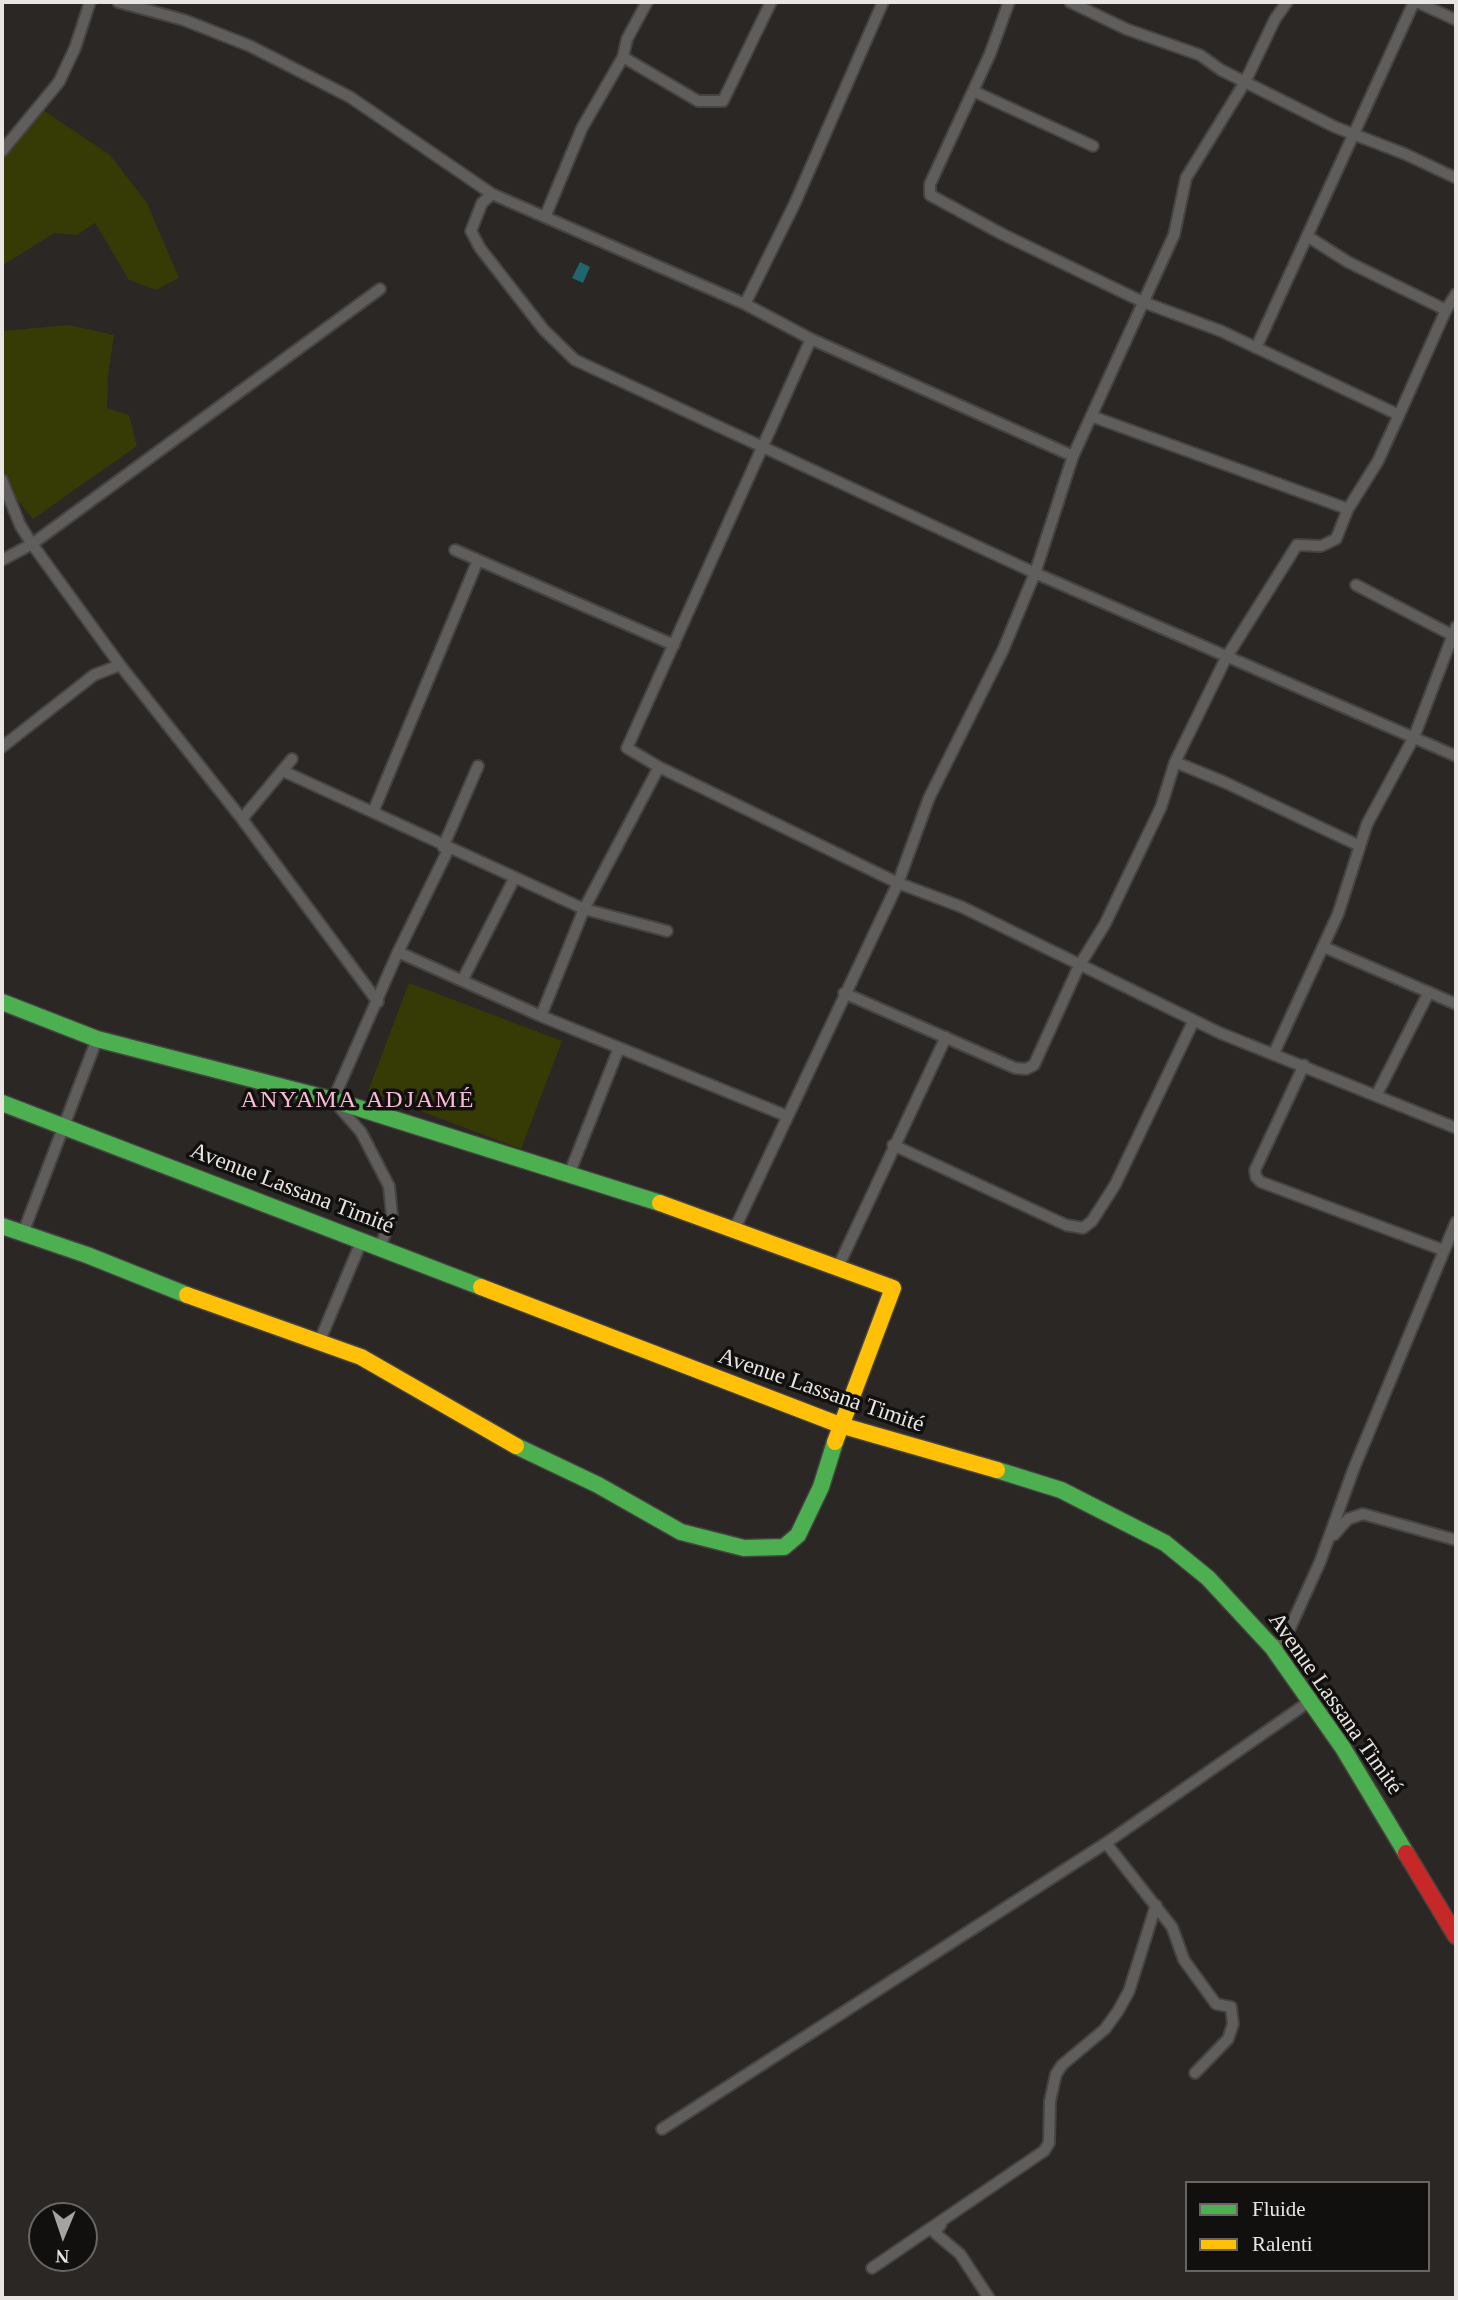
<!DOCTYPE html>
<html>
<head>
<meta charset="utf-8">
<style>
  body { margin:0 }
  #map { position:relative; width:1458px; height:2300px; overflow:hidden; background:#2a2725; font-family:Georgia,serif }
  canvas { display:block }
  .frame { position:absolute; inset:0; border:4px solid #e8e5e2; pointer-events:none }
  .legend { position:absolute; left:1185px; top:2181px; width:245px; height:91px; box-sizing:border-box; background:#12100f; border:2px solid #686563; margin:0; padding:9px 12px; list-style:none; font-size:21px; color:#e8e5e2 }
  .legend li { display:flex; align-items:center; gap:14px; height:35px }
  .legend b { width:35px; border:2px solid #686563 }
  .north { position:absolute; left:28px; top:2202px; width:70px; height:70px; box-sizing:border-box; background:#12100f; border:2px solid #686563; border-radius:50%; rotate:182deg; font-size:19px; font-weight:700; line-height:28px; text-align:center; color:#e8e5e2 }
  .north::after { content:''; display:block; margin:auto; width:24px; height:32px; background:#a6a2a0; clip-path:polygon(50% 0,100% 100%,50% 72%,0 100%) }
</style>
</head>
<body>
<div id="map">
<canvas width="1458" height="2300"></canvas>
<div class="frame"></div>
<ul class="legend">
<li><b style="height:9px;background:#4caf50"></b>Fluide</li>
<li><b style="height:9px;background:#ffc107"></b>Ralenti</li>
</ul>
<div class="north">N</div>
</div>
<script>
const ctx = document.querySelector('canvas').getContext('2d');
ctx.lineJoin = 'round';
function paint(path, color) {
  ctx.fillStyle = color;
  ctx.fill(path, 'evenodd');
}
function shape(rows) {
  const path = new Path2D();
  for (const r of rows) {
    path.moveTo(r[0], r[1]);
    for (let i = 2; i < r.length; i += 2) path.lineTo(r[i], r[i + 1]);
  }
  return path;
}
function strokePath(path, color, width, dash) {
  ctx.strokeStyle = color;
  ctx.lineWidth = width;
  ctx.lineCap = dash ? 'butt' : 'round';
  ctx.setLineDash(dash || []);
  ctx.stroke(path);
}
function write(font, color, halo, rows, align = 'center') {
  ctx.font = font + ' Georgia,serif';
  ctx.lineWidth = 7;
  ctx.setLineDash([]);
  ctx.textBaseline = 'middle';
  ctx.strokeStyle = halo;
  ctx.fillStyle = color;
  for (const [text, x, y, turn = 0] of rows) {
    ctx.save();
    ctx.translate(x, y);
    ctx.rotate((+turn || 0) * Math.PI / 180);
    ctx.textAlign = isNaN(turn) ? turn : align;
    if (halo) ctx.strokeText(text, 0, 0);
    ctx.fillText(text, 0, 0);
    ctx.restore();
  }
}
paint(shape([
  [43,110,110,155,147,203,179,278,156,290,129,280,95,223,77,235,54,233,2,266,2,160],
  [69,325,114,335,108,376,107,408,129,415,137,446,33,519,14,496,2,468,2,331],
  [409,983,562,1041,521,1149,368,1091]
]), '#363a05');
paint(shape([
  [580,262,590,267,583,283,572,278]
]), '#21656e');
const street = shape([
  [118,2,184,20,250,46,350,97,492,194,745,304,811,339,1073,456],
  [1070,2,1126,29,1200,55,1221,70,1335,127,1405,154,1456,178],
  [1417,2,1456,20],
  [623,57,698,101,723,101,771,2],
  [973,91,1093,146],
  [2,151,59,82,75,48,90,2],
  [492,194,482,203,471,231,480,248,544,330,575,360,1035,573,1456,756],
  [545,217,582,128,623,57,627,39,647,2],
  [1307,236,1348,262,1446,310],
  [745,304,795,203,883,2],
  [811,339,627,748,659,767,898,883,962,907,1220,1033,1456,1128],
  [1256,348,1414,2],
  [1399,415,1446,310,1456,294],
  [1091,416,1348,509],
  [2,480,20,525,32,544,120,665,242,819,378,1002],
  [455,550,674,645],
  [2,560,32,544,380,289],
  [1356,585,1456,637],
  [2,747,94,675,120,665],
  [1175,762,1224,782,1360,846],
  [283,771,584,909,667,931],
  [373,812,478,560],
  [242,819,292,759],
  [443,847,478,766],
  [1324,947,1456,1004],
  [398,952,541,1016,787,1116],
  [463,979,514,879],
  [844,993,1015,1068,1026,1069,1034,1065,1079,966,1105,924,1161,807,1175,762,1226,658,1297,545,1321,546,1336,539,1348,509,1378,461,1399,415,1221,331,1143,302,1002,234,930,195,930,184,990,54,1009,2],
  [541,1016,584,909,659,767],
  [1274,1053,1338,914,1367,824,1414,737,1456,627],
  [1304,1065,1255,1170,1256,1177,1261,1182,1443,1250],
  [1377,1094,1429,992],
  [893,1145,1066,1225,1083,1228,1092,1221,1115,1185,1194,1020],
  [570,1172,619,1048],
  [735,1228,898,883,929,798,1003,650,1035,573,1073,456,1174,235,1186,178,1245,82,1275,19,1287,2],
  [23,1233,97,1039],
  [380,1247,392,1216,389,1186,361,1132,333,1100,398,952,448,850],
  [837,1269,946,1037],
  [320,1340,362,1240],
  [1334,1535,1348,1519,1363,1514,1456,1540],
  [1275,1652,1290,1628,1320,1562,1354,1468,1456,1222],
  [1106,1843,1172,1927,1184,1960,1216,2004,1231,2007,1233,2024,1228,2039,1195,2073],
  [662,2129,1106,1843,1310,1701],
  [941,2224,935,2233,960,2254,989,2298],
  [872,2268,1044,2151,1049,2143,1050,2101,1056,2074,1062,2065,1105,2029,1118,2011,1129,1991,1156,1905]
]);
const fast = shape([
  [2,1002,97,1039,333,1100,660,1203],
  [2,1103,481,1287],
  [2,1226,87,1255,187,1295],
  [516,1446,598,1485,681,1532,744,1548,784,1547,798,1535,821,1487,835,1442],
  [997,1470,1061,1490,1165,1543,1208,1578,1272,1647,1343,1748,1406,1853]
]);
const slow = shape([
  [660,1203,893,1288,835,1442],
  [481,1287,840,1425,997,1470],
  [187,1295,361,1357,516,1446]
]);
const jam = shape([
  [1406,1853,1456,1936]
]);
strokePath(street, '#464341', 14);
strokePath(fast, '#464341', 19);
strokePath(slow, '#464341', 19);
strokePath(jam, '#464341', 19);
strokePath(street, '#605e5c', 10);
strokePath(fast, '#4caf50', 16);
strokePath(slow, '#ffc107', 16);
strokePath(jam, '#c62828', 16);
write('23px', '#e8e5e2', '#12100f', [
  ["Avenue Lassana Timité",292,1189,21],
  ["Avenue Lassana Timité",821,1391,19],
  ["Avenue Lassana Timité",1335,1704,55]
]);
ctx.letterSpacing = '2px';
write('24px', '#fabbd6', '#12100f', [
  ["ANYAMA ADJAMÉ",358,1101]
]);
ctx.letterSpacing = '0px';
</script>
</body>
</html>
